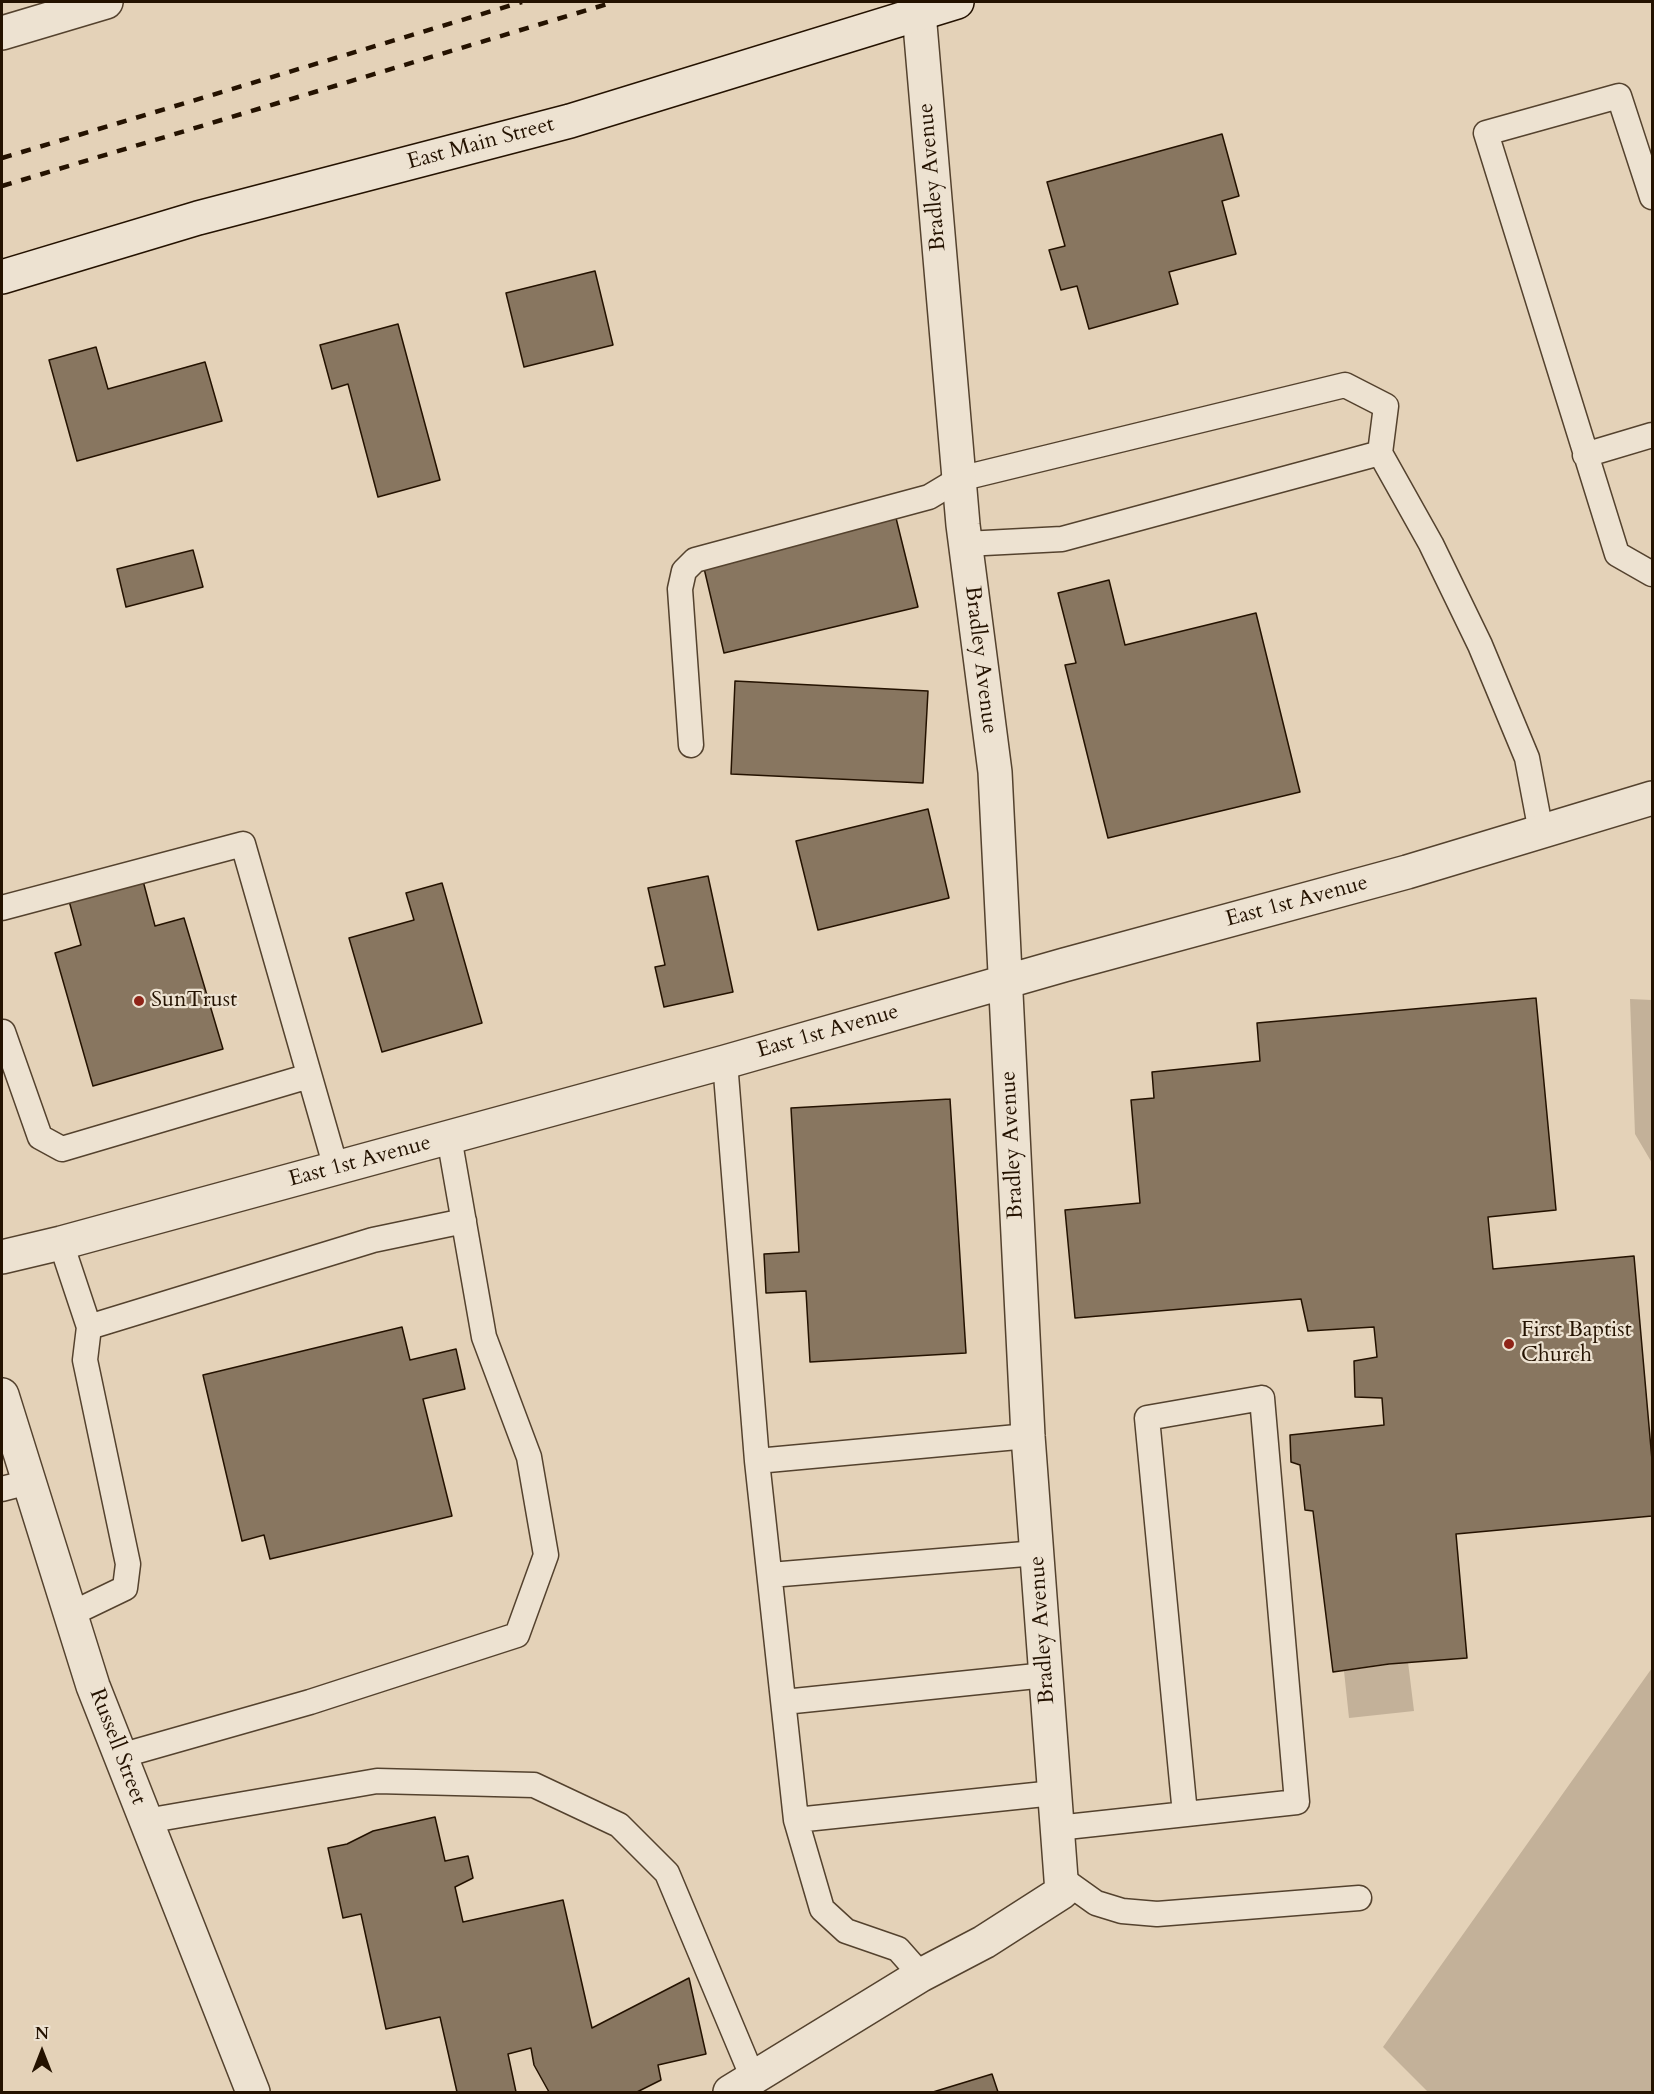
<!DOCTYPE html>
<html>
<head>
<meta charset="utf-8">
<style>
  body { margin:0 }
  #map { position:relative; width:1654px; height:2094px; overflow:hidden; background:#e4d2b8; font-family:Cardo,serif }
  canvas { display:block }
  .frame { position:absolute; inset:0; border:3px solid #241200; pointer-events:none }
  .north { position:absolute; left:12px; top:2022px; width:60px; height:60px; -webkit-text-stroke:4px #ede2d1; paint-order:stroke; rotate:0deg; font-size:16px; font-weight:700; line-height:24px; text-align:center; color:#241200 }
  .north::after { content:''; display:block; margin:auto; width:21px; height:27px; background:#241200; clip-path:polygon(50% 0,100% 100%,50% 72%,0 100%) }
</style>
</head>
<body>
<div id="map">
<canvas width="1654" height="2094"></canvas>
<div class="frame"></div>
<div class="north">N</div>
</div>
<script>
const ctx = document.querySelector('canvas').getContext('2d');
ctx.lineJoin = 'round';
function paint(path, color) {
  ctx.fillStyle = color;
  ctx.fill(path, 'evenodd');
}
function shape(rows) {
  const path = new Path2D();
  for (const r of rows) {
    path.moveTo(r[0], r[1]);
    for (let i = 2; i < r.length; i += 2) path.lineTo(r[i], r[i + 1]);
  }
  return path;
}
function strokePath(path, color, width, dash) {
  ctx.strokeStyle = color;
  ctx.lineWidth = width;
  ctx.lineCap = dash ? 'butt' : 'round';
  ctx.setLineDash(dash || []);
  ctx.stroke(path);
}
function write(font, color, halo, rows, align = 'center') {
  ctx.font = font + ' Cardo,serif';
  ctx.lineWidth = 4.5;
  ctx.setLineDash([]);
  ctx.textBaseline = 'middle';
  ctx.strokeStyle = halo;
  ctx.fillStyle = color;
  for (const [text, x, y, turn = 0] of rows) {
    ctx.save();
    ctx.translate(x, y);
    ctx.rotate((+turn || 0) * Math.PI / 180);
    ctx.textAlign = isNaN(turn) ? turn : align;
    if (halo) ctx.strokeText(text, 0, 0);
    ctx.fillText(text, 0, 0);
    ctx.restore();
  }
}
paint(shape([
  [1630,999,1652,1000,1652,1163,1635,1134],
  [1408,1662,1414,1711,1349,1718,1344,1671],
  [1652,1668,1652,2092,1428,2092,1383,2047]
]), '#c3b199');
const building = shape([
  [1222,134,1239,196,1222,201,1236,254,1169,272,1178,304,1089,329,1077,286,1061,290,1049,250,1065,246,1047,182,1222,134],
  [595,271,613,345,524,367,506,293,595,271],
  [398,324,440,480,378,497,348,384,332,389,320,345,398,324],
  [96,347,108,389,205,362,222,421,77,461,49,360,96,347],
  [896,518,918,607,724,653,703,564,896,518],
  [193,550,203,587,126,607,117,569,193,550],
  [1109,580,1125,645,1256,613,1300,792,1108,838,1065,665,1076,663,1058,593,1109,580],
  [735,681,928,691,923,783,731,774,735,681],
  [928,809,949,898,818,930,796,841,928,809],
  [708,876,733,992,664,1007,655,967,665,965,648,888,708,876],
  [142,877,155,926,184,918,223,1049,93,1086,55,953,81,945,68,897,142,877],
  [442,883,482,1023,382,1052,349,938,414,920,406,893,442,883],
  [1536,998,1556,1210,1488,1217,1493,1269,1634,1256,1652,1460,1652,1516,1456,1534,1467,1658,1389,1664,1333,1672,1313,1511,1305,1510,1300,1465,1291,1462,1290,1435,1384,1425,1382,1398,1355,1397,1354,1361,1377,1357,1374,1327,1308,1331,1301,1299,1075,1318,1065,1210,1140,1203,1131,1100,1154,1098,1152,1072,1260,1061,1257,1023,1536,998],
  [950,1099,966,1353,810,1362,806,1291,766,1293,764,1254,799,1252,791,1108,950,1099],
  [402,1327,410,1360,456,1349,465,1389,423,1399,452,1516,270,1559,264,1535,242,1541,203,1375,402,1327],
  [435,1817,445,1861,468,1856,473,1878,455,1887,463,1922,563,1900,592,2028,689,1978,706,2054,658,2065,661,2080,637,2092,549,2092,534,2065,531,2048,508,2054,516,2092,457,2092,440,2017,386,2029,361,1914,343,1918,328,1848,347,1844,373,1831,435,1817],
  [992,2074,998,2092,933,2092,992,2074]
]);
paint(building, '#887660');
strokePath(building, '#241200', 1.5);
const service = shape([
  [1652,197,1619,96,1486,133,1617,554,1652,574],
  [1380,453,1431,544,1480,645,1527,758,1541,832],
  [1585,455,1652,435],
  [691,745,680,589,684,571,695,560,929,497,959,479,1345,385,1386,406,1380,453,1062,539,965,544],
  [2,908,243,844,336,1168],
  [3,1032,40,1137,62,1149,309,1076],
  [725,1062,757,1461,796,1820,822,1909,846,1931,898,1949,921,1975],
  [61,1243,89,1327,85,1360,128,1564,125,1588,71,1614],
  [89,1327,373,1240,464,1221],
  [757,1461,1028,1436],
  [2,1489,29,1482],
  [770,1575,1037,1553],
  [784,1702,1046,1675],
  [120,1756,310,1702,517,1635,546,1555,529,1457,484,1337,449,1137],
  [796,1820,1054,1793],
  [146,1821,377,1781,534,1785,619,1825,667,1873,753,2078],
  [1057,1828,1297,1802,1262,1398,1147,1418,1185,1814],
  [1061,1878,1096,1903,1122,1911,1157,1914,1359,1898]
]);
const minor = shape([
  [2,1257,61,1243,725,1062,1064,965,1407,872,1652,798],
  [2,1395,93,1686,253,2092],
  [730,2092,921,1975,984,1942,1062,1892,1028,1436,995,772,963,525,919,13]
]);
const tertiary = shape([
  [2,33,106,2]
]);
const secondary = shape([
  [2,277,198,218,570,121,957,2]
]);
strokePath(service, '#54422e', 27);
strokePath(minor, '#54422e', 36);
strokePath(tertiary, '#54422e', 36);
strokePath(secondary, '#241200', 36);
strokePath(service, '#ede2d1', 24);
strokePath(minor, '#ede2d1', 33);
strokePath(tertiary, '#ede2d1', 33);
strokePath(secondary, '#ede2d1', 33);
strokePath(shape([
  [2,158,522,2],
  [2,186,614,2]
]), '#241200', 4.5, [10, 10]);
for (const [x, y, r, color] of [
  [139,1001,6,"#8f2418"],
  [1509,1344,6,"#8f2418"]
]) {
  const dot = new Path2D();
  dot.arc(x, y, r, 0, 2 * Math.PI);
  ctx.fillStyle = color;
  ctx.fill(dot);
  strokePath(dot, '#ede2d1', 2);
}
write('22px', '#241200', '#ede2d1', [
  ["East Main Street",481,144,-15],
  ["Bradley Avenue",933,177,-95],
  ["Bradley Avenue",980,660,83],
  ["East 1st Avenue",1297,902,-15],
  ["East 1st Avenue",828,1032,-16],
  ["Bradley Avenue",1013,1145,-93],
  ["East 1st Avenue",360,1162,-15],
  ["Bradley Avenue",1043,1630,-94],
  ["Russell Street",117,1747,69]
]);
write('22px', '#241200', '#ede2d1', [
  ["SunTrust",151,1001],
  ["First Baptist",1521,1331],
  ["Church",1521,1356]
], 'left');
</script>
</body>
</html>
